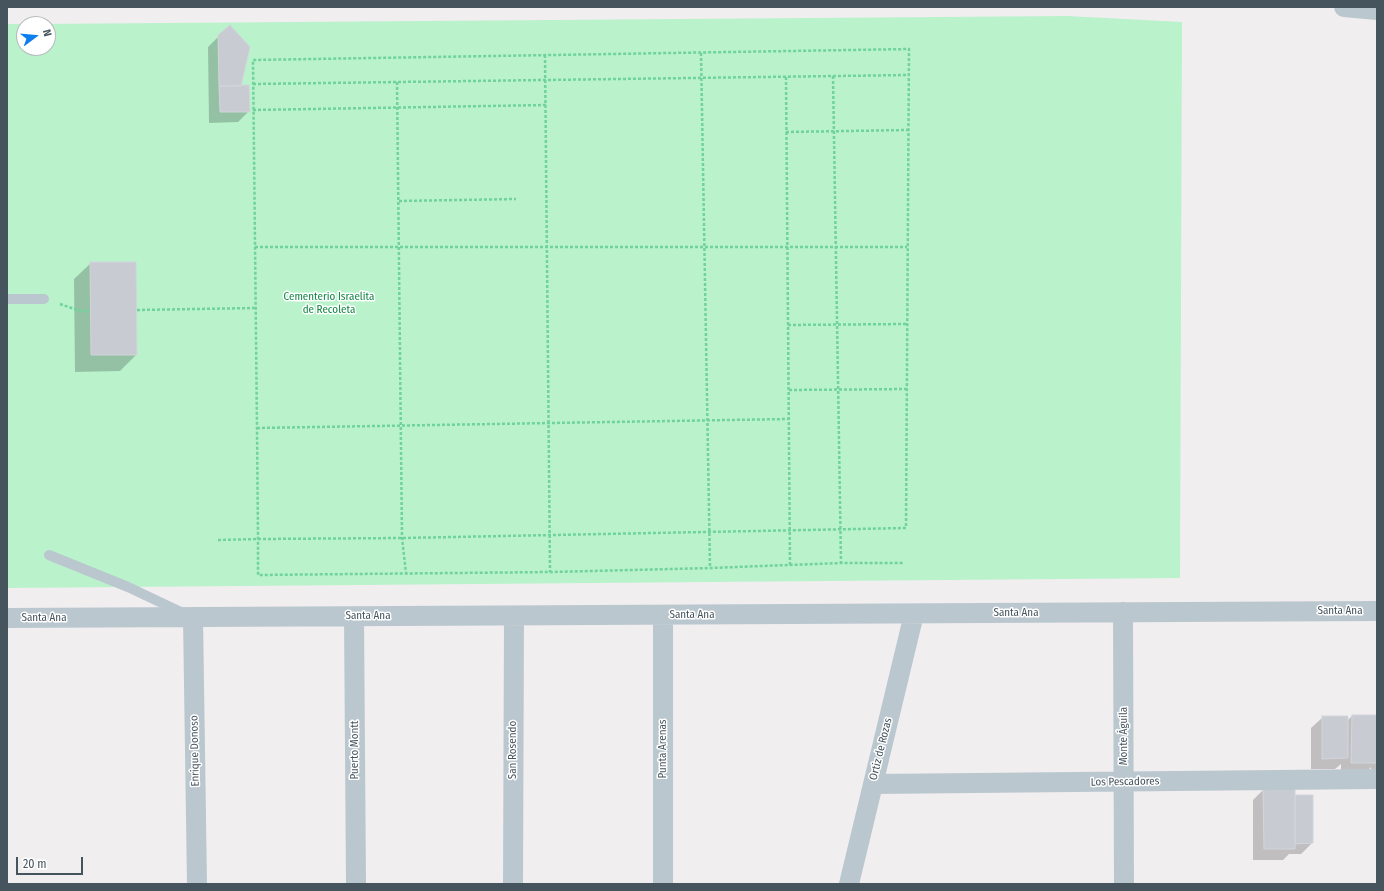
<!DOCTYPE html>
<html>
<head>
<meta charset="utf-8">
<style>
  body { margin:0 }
  #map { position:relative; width:1384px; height:891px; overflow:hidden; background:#f1eeef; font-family:"Fira Sans Condensed",sans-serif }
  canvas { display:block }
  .frame { position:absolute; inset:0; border:8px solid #45545d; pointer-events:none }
  .north { position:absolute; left:16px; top:16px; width:40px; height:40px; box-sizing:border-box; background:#fff; border:1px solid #b5bbbe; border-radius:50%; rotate:74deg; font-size:11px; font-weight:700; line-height:16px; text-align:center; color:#45545d }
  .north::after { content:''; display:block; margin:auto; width:14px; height:18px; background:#0c7eee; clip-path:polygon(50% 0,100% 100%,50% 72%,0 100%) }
  .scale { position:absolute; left:16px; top:857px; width:67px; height:18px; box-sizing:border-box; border:2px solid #45545d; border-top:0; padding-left:5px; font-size:12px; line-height:14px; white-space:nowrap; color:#45545d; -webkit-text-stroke:3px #fff; paint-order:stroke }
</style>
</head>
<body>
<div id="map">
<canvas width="1384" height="891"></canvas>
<div class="frame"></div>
<div class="north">N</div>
<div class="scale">20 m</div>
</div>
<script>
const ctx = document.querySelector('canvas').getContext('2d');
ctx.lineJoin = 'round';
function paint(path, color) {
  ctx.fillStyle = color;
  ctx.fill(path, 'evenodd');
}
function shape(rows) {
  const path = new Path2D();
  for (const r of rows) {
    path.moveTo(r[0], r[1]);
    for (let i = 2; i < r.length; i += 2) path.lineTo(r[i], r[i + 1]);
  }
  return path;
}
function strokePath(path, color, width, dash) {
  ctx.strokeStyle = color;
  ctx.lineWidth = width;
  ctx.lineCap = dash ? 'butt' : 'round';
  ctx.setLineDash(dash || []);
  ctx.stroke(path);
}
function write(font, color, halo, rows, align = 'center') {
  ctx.font = font + ' "Fira Sans Condensed",sans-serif';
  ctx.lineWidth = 3;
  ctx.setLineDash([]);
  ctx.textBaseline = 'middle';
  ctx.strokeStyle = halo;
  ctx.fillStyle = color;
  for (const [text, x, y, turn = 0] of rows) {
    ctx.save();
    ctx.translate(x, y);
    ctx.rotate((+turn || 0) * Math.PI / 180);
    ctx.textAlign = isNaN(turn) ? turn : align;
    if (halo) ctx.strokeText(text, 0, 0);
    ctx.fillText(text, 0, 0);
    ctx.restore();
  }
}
paint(shape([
  [1067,16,1182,22,1180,578,7,588,7,24,24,24,24,48,48,48,48,24,37,24]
]), '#baf2cc');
paint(shape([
  [219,36,249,111,238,122,209,123,208,47],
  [91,263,136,355,120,371,75,372,74,279],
  [1352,716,1377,748,1377,778,1371,778,1371,767,1365,774,1341,774,1341,764,1335,769,1311,769,1311,728,1323,717,1347,721],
  [1264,789,1294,796,1312,843,1301,854,1289,854,1283,860,1253,860,1253,800]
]), '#0003');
const building = shape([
  [230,25,250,47,241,86,219,86,218,35,230,25],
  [249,85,250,112,220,112,219,86,249,85],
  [90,262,136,262,137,355,91,355,90,262],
  [1352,715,1377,715,1377,763,1351,763,1352,715],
  [1322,716,1348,716,1348,758,1322,759,1322,716],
  [1263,788,1295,788,1295,849,1264,849,1263,788],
  [1295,795,1313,795,1313,843,1295,844,1295,795]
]);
paint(building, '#c8ccd2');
strokePath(building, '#d2d5db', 1);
strokePath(shape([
  [701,53,710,568],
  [545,55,550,572],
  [833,76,841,563],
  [786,77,790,565],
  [397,82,402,538,406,573],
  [253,84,909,75],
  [253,110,546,105],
  [786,132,908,130],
  [399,201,516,199],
  [255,247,907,247],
  [60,304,80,311,90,311],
  [137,310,256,308],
  [788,325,907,324],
  [789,390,907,389],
  [257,428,788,419],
  [218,540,258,539,402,538,906,528,909,49,253,60,257,428,258,539,258,575,550,572,710,568,841,563,904,563]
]), '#6fd39b', 2.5, [3, 2]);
strokePath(shape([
  [7,299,44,299],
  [49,555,128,587,183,613]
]), '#bbc7cf', 10);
strokePath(shape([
  [1344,7,1377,10],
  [1123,612,1124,884],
  [354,616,356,884],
  [193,617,197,884],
  [7,618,1377,611],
  [873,784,1377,779],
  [513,884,514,616],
  [663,884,663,615],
  [849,884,914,614]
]), '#bbc7cf', 20);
write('11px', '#108543', '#fff', [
  ["Cementerio Israelita",329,297],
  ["de Recoleta",329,310]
]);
write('11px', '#45545d', '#fff', [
  ["Santa Ana",1340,611],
  ["Santa Ana",1016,613],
  ["Santa Ana",692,615],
  ["Santa Ana",368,616],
  ["Santa Ana",44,618],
  ["Monte Águila",1124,736,-90],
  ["Punta Arenas",663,749,-90],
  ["Ortiz de Rozas",881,749,-76],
  ["Puerto Montt",355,750,-90],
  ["San Rosendo",513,750,-90],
  ["Enrique Donoso",195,751,-91],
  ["Los Pescadores",1125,782,-1]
]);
</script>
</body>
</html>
